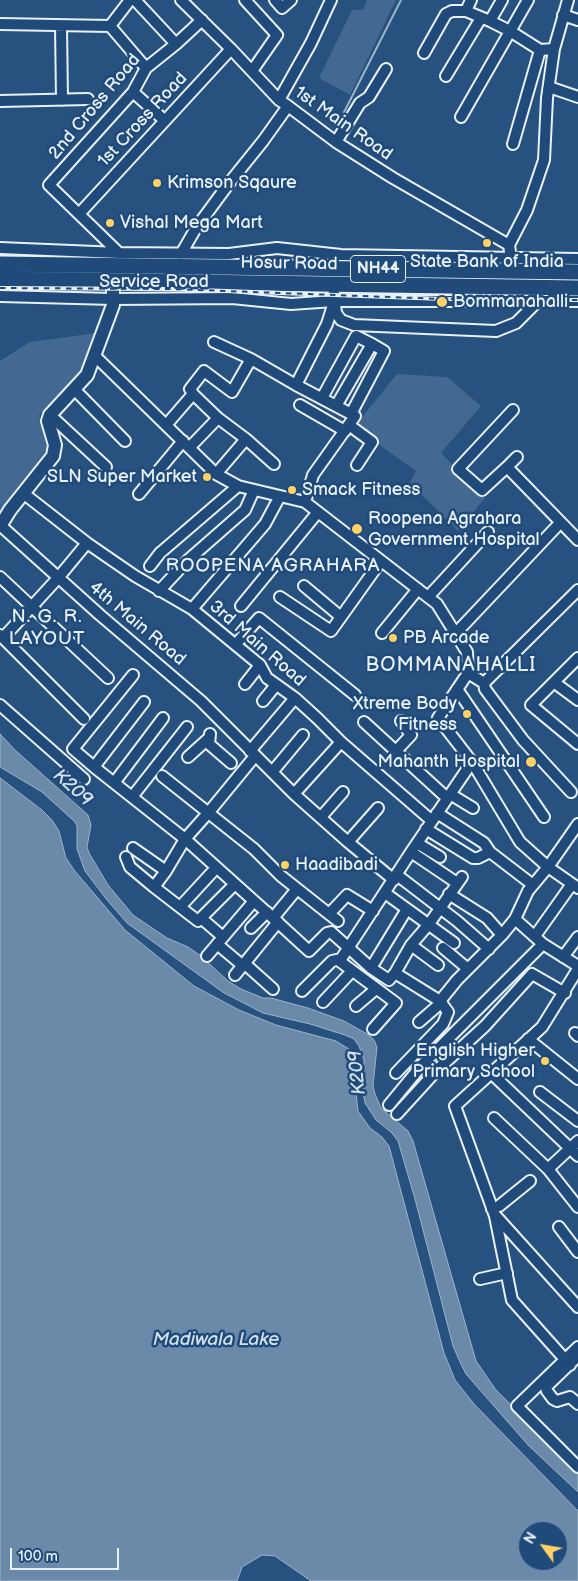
<!DOCTYPE html>
<html>
<head>
<meta charset="utf-8">
<style>
  body { margin:0 }
  #map { position:relative; width:578px; height:1581px; overflow:hidden; background:#27517f; font-family:"Balsamiq Sans",sans-serif }
  canvas { display:block }
  .north { position:absolute; left:518px; top:1521px; width:50px; height:50px; box-sizing:border-box; background:#1f4a7a; border:1px solid #6f8dac; border-radius:50%; rotate:302deg; font-size:14px; font-weight:700; line-height:20px; text-align:center; color:#e8f1f8 }
  .north::after { content:''; display:block; margin:auto; width:18px; height:22px; background:#ffd166; clip-path:polygon(50% 0,100% 100%,50% 72%,0 100%) }
  .scale { position:absolute; left:10px; top:1548px; width:109px; height:22px; box-sizing:border-box; border:2px solid #e8f1f8; border-top:0; padding-left:6px; font-size:15px; line-height:18px; white-space:nowrap; color:#e8f1f8; -webkit-text-stroke:4px #1f4a7a; paint-order:stroke }
</style>
</head>
<body>
<div id="map">
<canvas width="578" height="1581"></canvas>
<div class="north">N</div>
<div class="scale">100 m</div>
</div>
<script>
const ctx = document.querySelector('canvas').getContext('2d');
ctx.lineJoin = 'round';
function paint(path, color) {
  ctx.fillStyle = color;
  ctx.fill(path, 'evenodd');
}
function shape(rows) {
  const path = new Path2D();
  for (const r of rows) {
    path.moveTo(r[0], r[1]);
    for (let i = 2; i < r.length; i += 2) path.lineTo(r[i], r[i + 1]);
  }
  return path;
}
function strokePath(path, color, width, dash) {
  ctx.strokeStyle = color;
  ctx.lineWidth = width;
  ctx.lineCap = dash ? 'butt' : 'round';
  ctx.setLineDash(dash || []);
  ctx.stroke(path);
}
function write(font, color, halo, rows, align = 'center') {
  ctx.font = font + ' "Balsamiq Sans",sans-serif';
  ctx.lineWidth = 5;
  ctx.setLineDash([]);
  ctx.textBaseline = 'middle';
  ctx.strokeStyle = halo;
  ctx.fillStyle = color;
  for (const [text, x, y, turn = 0] of rows) {
    ctx.save();
    ctx.translate(x, y);
    ctx.rotate((+turn || 0) * Math.PI / 180);
    ctx.textAlign = isNaN(turn) ? turn : align;
    if (halo) ctx.strokeText(text, 0, 0);
    ctx.fillText(text, 0, 0);
    ctx.restore();
  }
}
paint(shape([
  [367,0,396,0,350,95,319,78,352,10,363,10],
  [96,333,79,373,39,415,47,450,0,516,0,361,30,342],
  [397,374,447,377,481,406,441,453,485,498,458,531,410,483,416,471,354,427]
]), '#436891');
const water = shape([
  [0,734,15,750,88,815,91,825,87,847,89,853,108,885,133,915,167,938,188,947,201,956,228,981,241,989,263,998,271,998,308,1008,344,1021,369,1035,374,1040,377,1047,373,1086,375,1094,381,1108,408,1131,413,1141,476,1361,496,1390,578,1471,578,1492,528,1445,466,1374,460,1362,453,1346,415,1199,398,1141,392,1133,376,1120,365,1103,363,1092,364,1060,359,1046,354,1039,345,1035,310,1024,263,1013,234,998,224,993,127,923,107,900,85,871,77,849,77,826,75,822,42,792,0,767,0,734],
  [0,778,42,810,52,820,59,831,66,858,74,870,125,930,194,986,239,1010,276,1025,336,1041,349,1049,352,1057,358,1111,370,1128,382,1137,389,1146,444,1353,455,1380,474,1404,578,1511,578,1581,311,1581,275,1556,262,1555,242,1567,237,1581,0,1581,0,778],
  [528,1531,558,1531,558,1561,528,1561,528,1531]
]);
paint(water, '#6b8aaa');
strokePath(water, '#9db3c9', 1);
strokePath(shape([
  [337,126,401,0]
]), '#9db3c9', 2);
const minor = shape([
  [135,0,176,44],
  [181,0,231,49,279,100,288,106,336,142,393,178,509,245],
  [245,0,277,35,252,71],
  [275,0,282,8,291,0],
  [466,11,471,0],
  [563,15,578,20],
  [490,21,502,0],
  [0,24,110,26],
  [61,26,62,100],
  [110,26,146,68],
  [110,26,130,0],
  [424,53,446,14,452,11,466,11,490,21,510,31,540,50,554,49],
  [446,76,481,18],
  [549,87,578,97],
  [133,92,164,120],
  [279,100,311,43,331,0],
  [0,101,88,99],
  [461,117,528,0],
  [336,142,360,103,369,97,386,69],
  [513,144,540,50],
  [79,214,231,49],
  [0,248,119,253,229,254,277,248,341,255,578,259],
  [510,252,509,245,527,210,544,160,547,98,554,49,568,0],
  [119,253,49,185,133,92,146,68,176,44,202,20],
  [181,254,196,228,230,182,263,141,288,106],
  [333,284,336,313,341,320,354,325,496,331,516,323,538,301,538,299],
  [0,296,113,299,232,298,291,304,334,301,578,301],
  [214,342,251,359],
  [94,355,216,474,238,486,305,502,437,604,467,652,468,673,438,718,472,762,520,842,548,867,578,888],
  [74,389,125,441],
  [193,394,218,418],
  [322,398,356,336,372,344,336,406],
  [300,405,345,431],
  [513,410,458,469,482,490,507,467,578,540],
  [351,414,384,351,372,344],
  [50,415,106,467],
  [167,424,193,394,190,389,204,371,232,392,251,359,296,385],
  [349,425,372,442,357,465],
  [246,439,274,464],
  [190,447,218,418,246,439,216,474],
  [507,467,517,457],
  [23,493,87,543,135,576,192,609,260,665,267,678,295,698,317,718,341,742,432,821],
  [139,494,183,441],
  [305,502,313,475,355,416,296,385,327,324,334,302],
  [0,525,100,615,201,701,294,794,348,842,394,880],
  [150,566,160,553,238,486],
  [0,577,108,678],
  [304,586,341,617,381,561],
  [159,591,188,560,245,510,254,490],
  [280,597,331,631,341,617],
  [428,597,488,532],
  [241,606,318,512],
  [192,609,265,524,280,496],
  [382,633,418,589],
  [456,633,560,523],
  [0,635,84,719],
  [3,638,58,578,87,543],
  [236,644,259,618,355,695],
  [578,658,531,705,578,744],
  [468,673,484,683,485,689,523,740,571,792],
  [133,675,73,749,94,767,185,839,166,871,154,887,198,921,235,884],
  [484,683,578,590],
  [555,683,578,700],
  [245,684,260,665],
  [457,689,544,817],
  [263,701,276,685],
  [0,705,84,779],
  [364,722,447,798],
  [210,734,209,744,231,763],
  [250,751,295,698],
  [395,752,411,735,401,721],
  [255,756,209,812,185,839,273,918,297,889],
  [188,757,209,738],
  [94,767,144,702],
  [273,771,303,735],
  [162,776,254,849,281,876,329,914,347,895,373,911],
  [114,783,163,718],
  [294,794,341,742],
  [450,794,473,808],
  [132,797,187,727],
  [437,813,484,843,490,852,533,885],
  [321,817,343,792],
  [426,829,473,858,478,858,490,852],
  [348,842,378,808],
  [417,843,440,857],
  [133,848,166,871],
  [411,852,457,883],
  [126,857,130,867,154,887],
  [397,875,457,921,489,949],
  [385,893,454,943],
  [449,894,487,918,502,935],
  [180,907,216,868],
  [329,914,338,921],
  [201,918,223,937],
  [273,918,309,951,327,933,331,932,371,968,389,980,395,973,440,1001,457,980,502,935,515,919,528,891,548,867,578,824],
  [515,919,543,944,578,966],
  [251,928,267,912],
  [535,936,572,884],
  [217,944,242,965],
  [411,945,438,965],
  [443,948,468,969],
  [207,956,254,901],
  [563,957,578,937],
  [338,960,396,1003,373,1029],
  [244,963,273,989],
  [371,968,407,909],
  [395,973,411,945,429,924,462,877],
  [235,975,278,922],
  [302,991,332,961,341,959,411,852,472,762],
  [323,1002,352,971],
  [356,1006,376,989],
  [419,1022,442,1002],
  [575,1033,578,1036],
  [528,1039,578,1079],
  [396,1073,443,1024,448,1012,440,1001],
  [491,1073,578,1156],
  [540,1092,578,1121],
  [389,1105,422,1065,543,944],
  [397,1114,438,1069,485,1026,532,974,565,993],
  [494,1118,548,1169,578,1207],
  [548,1169,578,1141],
  [492,1209,499,1206,530,1181],
  [496,1216,578,1307],
  [559,1227,578,1252],
  [480,1279,507,1273],
  [578,1347,517,1406,578,1467],
  [578,1356,546,1387,547,1391,553,1399,557,1401,570,1397,578,1404],
  [570,1365,512,1300,495,1216,455,1106,542,1027,578,969]
]);
const major = shape([
  [0,526,10,510,53,456,55,445,48,421,50,415,87,375,113,305,113,280]
]);
const highway = shape([
  [0,264,578,272],
  [0,279,578,288]
]);
strokePath(minor, '#e8f1f8', 14);
strokePath(major, '#e8f1f8', 16);
strokePath(highway, '#e8f1f8', 19);
strokePath(minor, '#1f4a7a', 10);
strokePath(major, '#1f4a7a', 12);
strokePath(highway, '#1f4a7a', 15);
const rail = shape([
  [0,288,172,289,443,299,578,300]
]);
strokePath(rail, '#e8f1f8', 4);
strokePath(rail, '#1f4a7a', 2, [5.5]);
for (const [x, y, r, color] of [
  [157,183,5,"#ffd166"],
  [110,223,5,"#ffd166"],
  [487,243,5,"#ffd166"],
  [442,302,6,"#ffd166"],
  [207,477,5,"#ffd166"],
  [292,490,5,"#ffd166"],
  [357,529,6,"#ffd166"],
  [393,638,5,"#ffd166"],
  [467,714,5,"#ffd166"],
  [531,762,6,"#ffd166"],
  [285,865,5,"#ffd166"],
  [545,1061,5,"#ffd166"]
]) {
  const dot = new Path2D();
  dot.arc(x, y, r, 0, 2 * Math.PI);
  ctx.fillStyle = color;
  ctx.fill(dot);
  strokePath(dot, '#1f4a7a', 2);
}
for (const [x, y, w] of [
  [378,269,55]
]) {
  const box = new Path2D();
  box.roundRect(x - w / 2, y - 13.5, w, 27, 4);
  ctx.fillStyle = '#1f4a7a';
  ctx.fill(box);
  strokePath(box, '#e8f1f8', 1);
}
write('bold 16px', '#e8f1f8', null, [
  ["NH44",378,269]
]);
write('18px', '#e8f1f8', '#1f4a7a', [
  ["2nd Cross Road",95,107,-50],
  ["1st Cross Road",143,120,-47],
  ["1st Main Road",343,124,35],
  ["Hosur Road",289,264,1],
  ["Service Road",154,282],
  ["4th Main Road",137,624,40],
  ["3rd Main Road",257,644,41]
]);
write('18px', '#e8f1f8', '#1f4a7a', [
  ["Krimson Sqaure",167,183],
  ["Vishal Mega Mart",120,223],
  ["State Bank of India",487,262,"center"],
  ["Bommanahalli",453,302],
  ["SLN Super Market",197,477,"right"],
  ["Smack Fitness",302,490],
  ["Roopena Agrahara",368,519],
  ["Government Hospital",368,540],
  ["PB Arcade",403,638],
  ["Xtreme Body",457,704,"right"],
  ["Fitness",457,725,"right"],
  ["Mahanth Hospital",520,762,"right"],
  ["Haadibadi",295,865],
  ["English Higher",535,1051,"right"],
  ["Primary School",535,1072,"right"]
], 'left');
ctx.letterSpacing = '1px';
write('19px', '#e8f1f8', '#1f4a7a', [
  ["ROOPENA AGRAHARA",273,566],
  ["N. G. R.",47,617],
  ["LAYOUT",47,639]
]);
ctx.letterSpacing = '0px';
write('italic 19px', '#d5e2ec', '#1f4a7a', [
  ["K209",72,788,42],
  ["K209",358,1073,-96],
  ["Madiwala Lake",216,1340]
]);
ctx.letterSpacing = '1px';
write('20px', '#e8f1f8', '#1f4a7a', [
  ["BOMMANAHALLI",451,666]
]);
ctx.letterSpacing = '0px';
</script>
</body>
</html>
